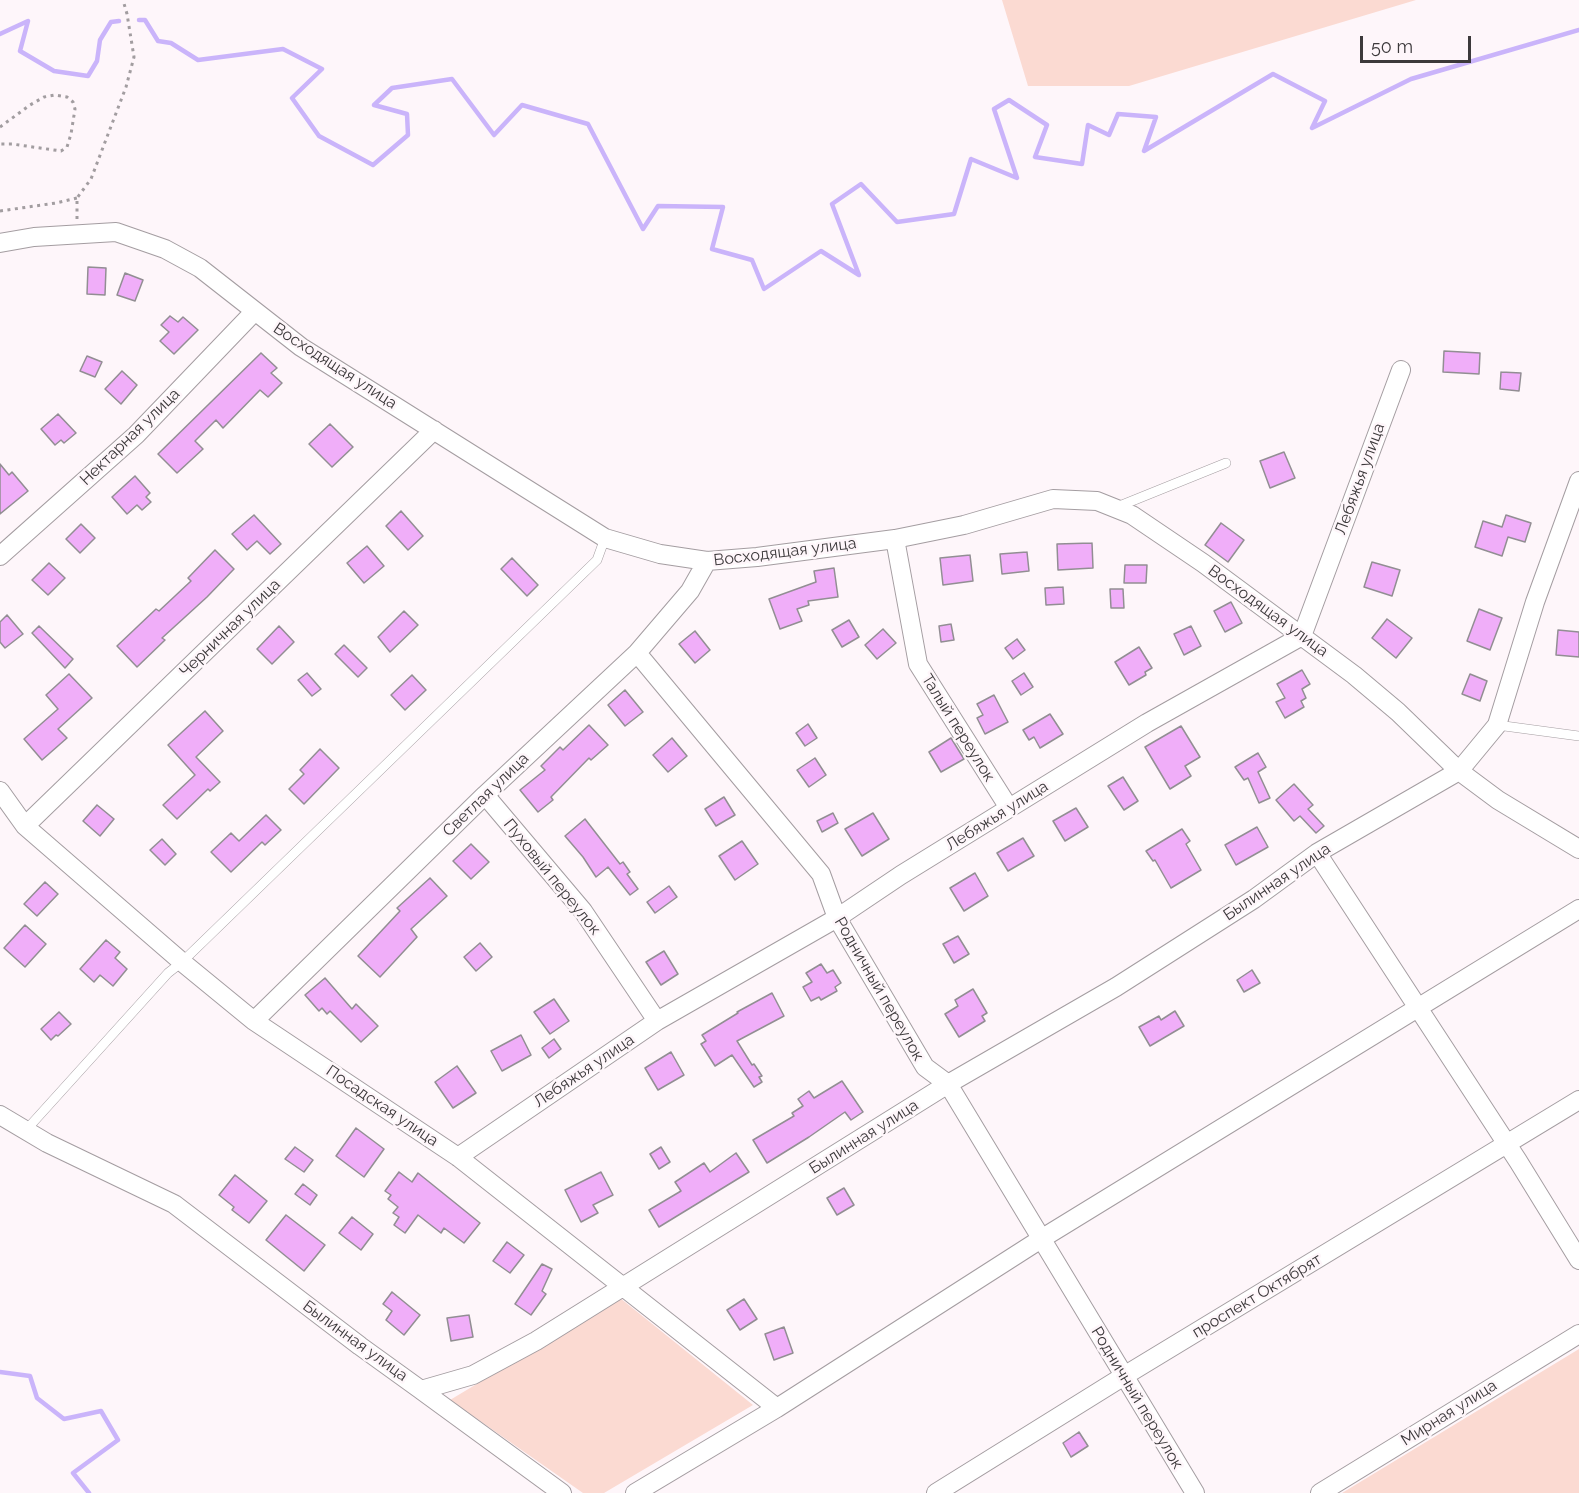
<!DOCTYPE html>
<html>
<head>
<meta charset="utf-8">
<style>
  body { margin:0 }
  #map { position:relative; width:1579px; height:1493px; overflow:hidden; background:#fef6fa; font-family:Raleway,sans-serif }
  canvas { display:block }
  .scale { position:absolute; left:1360px; top:36px; width:111px; height:27px; box-sizing:border-box; border:3px solid #3c393b; border-top:0; padding-left:8px; font-size:18px; line-height:21px; white-space:nowrap; color:#3c393b; -webkit-text-stroke:4px #fef6fa; paint-order:stroke }
</style>
</head>
<body>
<div id="map">
<canvas width="1579" height="1493"></canvas>
<div class="scale">50 m</div>
</div>
<script>
const ctx = document.querySelector('canvas').getContext('2d');
ctx.lineJoin = 'round';
function paint(path, color) {
  ctx.fillStyle = color;
  ctx.fill(path, 'evenodd');
}
function shape(rows) {
  const path = new Path2D();
  for (const r of rows) {
    path.moveTo(r[0], r[1]);
    for (let i = 2; i < r.length; i += 2) path.lineTo(r[i], r[i + 1]);
  }
  return path;
}
function strokePath(path, color, width, dash) {
  ctx.strokeStyle = color;
  ctx.lineWidth = width;
  ctx.lineCap = dash ? 'butt' : 'round';
  ctx.setLineDash(dash || []);
  ctx.stroke(path);
}
function write(font, color, halo, rows, align = 'center') {
  ctx.font = font + ' Raleway,sans-serif';
  ctx.lineWidth = 5;
  ctx.setLineDash([]);
  ctx.textBaseline = 'middle';
  ctx.strokeStyle = halo;
  ctx.fillStyle = color;
  for (const [text, x, y, turn = 0] of rows) {
    ctx.save();
    ctx.translate(x, y);
    ctx.rotate((+turn || 0) * Math.PI / 180);
    ctx.textAlign = isNaN(turn) ? turn : align;
    if (halo) ctx.strokeText(text, 0, 0);
    ctx.fillText(text, 0, 0);
    ctx.restore();
  }
}
paint(shape([
  [1002,0,1416,0,1129,86,1028,86],
  [620,1298,753,1405,604,1493,583,1493,450,1400],
  [1579,1349,1579,1493,1342,1493]
]), '#fbdad2');
strokePath(shape([
  [139,20,145,20,158,41,171,43,198,60,283,49,322,69,292,98,319,136,373,165,408,135,407,114,374,105,392,88,452,79,494,135,522,105,588,124,643,229,658,206,723,207,712,249,752,260,764,289,821,251,859,275,832,204,861,184,897,222,954,214,971,159,1017,178,994,109,1009,100,1047,125,1035,157,1082,164,1088,125,1109,135,1118,114,1156,117,1144,151,1273,74,1325,101,1312,128,1411,79,1579,30],
  [0,34,28,21,20,51,54,71,88,76,97,61,100,40,111,22,119,21],
  [0,1372,30,1376,37,1398,64,1419,101,1411,118,1440,73,1473,89,1493]
]), '#cab4fa', 4.5);
const building = shape([
  [88,267,106,268,105,295,87,294,88,267],
  [125,273,143,280,135,301,117,295,125,273],
  [170,316,178,322,183,317,198,330,174,354,160,341,169,332,161,325,170,316],
  [1444,351,1480,353,1479,374,1443,372,1444,351],
  [261,353,277,368,271,373,282,383,268,397,260,390,223,428,216,420,195,441,203,449,177,473,158,454,261,353],
  [87,356,102,362,95,377,80,371,87,356],
  [122,371,137,385,121,404,105,389,122,371],
  [1501,372,1521,373,1519,391,1500,389,1501,372],
  [58,414,76,433,64,443,61,440,55,445,41,429,58,414],
  [330,424,353,447,332,467,309,444,330,424],
  [1284,452,1295,478,1270,488,1260,461,1284,452],
  [0,464,9,475,12,472,28,491,0,514,0,464],
  [135,476,150,493,146,497,151,502,142,510,137,505,127,514,112,497,135,476],
  [401,511,423,536,408,550,386,526,401,511],
  [254,515,281,544,270,554,257,541,247,550,232,534,254,515],
  [1506,515,1531,523,1525,542,1508,537,1502,556,1475,547,1483,521,1502,527,1506,515],
  [1221,523,1244,540,1228,562,1205,545,1221,523],
  [81,524,95,538,80,553,66,539,81,524],
  [1092,543,1093,568,1058,570,1057,544,1092,543],
  [367,546,384,566,364,583,347,563,367,546],
  [215,550,234,569,207,597,162,638,165,640,137,667,117,646,156,609,159,611,191,581,188,578,215,550],
  [1027,552,1029,571,1002,574,1000,554,1027,552],
  [970,555,973,581,943,585,940,558,970,555],
  [512,558,538,585,527,596,501,569,512,558],
  [1372,562,1400,570,1392,596,1364,587,1372,562],
  [49,563,65,578,48,595,32,580,49,563],
  [1125,565,1147,565,1146,583,1124,583,1125,565],
  [834,568,838,597,808,601,809,605,797,609,802,621,780,629,769,599,816,582,814,571,834,568],
  [1063,587,1064,604,1046,605,1045,588,1063,587],
  [1110,589,1123,589,1124,608,1111,608,1110,589],
  [1231,602,1242,623,1225,632,1214,611,1231,602],
  [1479,609,1502,618,1490,650,1467,641,1479,609],
  [404,611,418,625,390,652,378,637,404,611],
  [7,615,23,634,5,648,0,642,0,622,7,615],
  [1387,619,1412,638,1396,658,1372,638,1387,619],
  [849,620,859,637,842,647,832,630,849,620],
  [951,624,954,640,941,642,939,626,951,624],
  [39,626,73,659,65,668,32,633,39,626],
  [279,626,294,642,272,664,257,649,279,626],
  [1191,626,1201,646,1184,655,1174,634,1191,626],
  [883,629,896,643,877,659,865,645,883,629],
  [1558,630,1579,632,1579,657,1556,655,1558,630],
  [695,631,710,650,695,663,679,644,695,631],
  [1017,639,1025,650,1013,659,1005,648,1017,639],
  [344,645,367,668,358,677,335,654,344,645],
  [1139,647,1152,668,1145,672,1146,675,1129,685,1115,662,1139,647],
  [1302,670,1310,684,1302,689,1306,698,1301,701,1304,707,1285,718,1276,702,1285,698,1277,684,1302,670],
  [307,673,321,689,312,696,298,680,307,673],
  [1024,673,1033,687,1021,695,1012,681,1024,673],
  [69,674,92,698,58,729,67,738,42,760,24,739,58,709,46,695,69,674],
  [1470,674,1487,681,1480,701,1462,694,1470,674],
  [412,675,426,690,405,710,391,695,412,675],
  [625,690,643,712,625,726,608,705,625,690],
  [994,695,1008,722,985,734,977,718,983,715,977,704,994,695],
  [205,711,223,731,196,757,220,782,210,791,208,789,177,819,163,805,195,775,168,745,205,711],
  [1050,714,1063,734,1040,748,1034,737,1029,740,1023,730,1050,714],
  [808,724,817,738,805,746,796,733,808,724],
  [589,725,608,745,591,760,589,758,551,797,553,800,538,812,520,790,545,770,541,766,560,747,563,750,589,725],
  [1181,726,1200,757,1185,766,1191,776,1170,789,1145,747,1181,726],
  [672,738,687,756,668,772,653,755,672,738],
  [951,738,964,759,941,772,929,752,951,738],
  [320,749,339,768,304,804,289,789,304,774,300,770,320,749],
  [1258,753,1266,767,1258,772,1270,798,1259,803,1248,778,1244,780,1235,767,1258,753],
  [815,758,826,775,809,787,797,770,815,758],
  [1123,777,1138,801,1124,810,1108,786,1123,777],
  [1294,784,1313,805,1308,809,1324,826,1316,833,1300,816,1294,821,1276,800,1294,784],
  [724,797,735,815,716,826,705,809,724,797],
  [97,805,114,819,100,836,83,821,97,805],
  [1076,808,1088,827,1065,841,1053,821,1076,808],
  [833,813,838,823,822,832,817,821,833,813],
  [873,813,889,839,862,856,845,829,873,813],
  [266,815,281,830,265,845,262,842,231,872,211,852,231,833,239,841,266,815],
  [585,819,620,864,623,862,630,872,627,874,638,889,630,895,608,867,596,877,583,857,565,836,585,819],
  [1257,827,1268,847,1236,865,1225,845,1257,827],
  [1182,829,1190,841,1186,844,1201,870,1171,888,1155,860,1153,861,1146,851,1182,829],
  [1023,838,1034,856,1008,871,997,853,1023,838],
  [162,839,176,854,165,865,150,850,162,839],
  [742,841,758,864,735,880,719,856,742,841],
  [471,844,489,862,471,879,453,861,471,844],
  [975,873,988,896,964,911,950,888,975,873],
  [430,878,447,896,411,929,417,937,380,977,358,956,400,911,397,908,430,878],
  [45,882,58,894,37,916,24,904,45,882],
  [669,886,677,897,655,913,647,902,669,886],
  [25,925,46,944,25,967,4,948,25,925],
  [958,936,969,954,954,963,943,944,958,936],
  [106,940,120,952,115,958,127,969,113,986,100,975,94,982,80,969,106,940],
  [480,943,492,957,476,971,464,957,480,943],
  [664,951,678,974,661,985,646,962,664,951],
  [821,964,827,973,833,970,841,983,835,987,837,991,821,1000,819,997,811,1001,803,987,812,982,806,973,821,964],
  [1252,970,1260,983,1244,992,1237,980,1252,970],
  [325,978,352,1009,356,1004,378,1026,361,1042,330,1011,327,1014,322,1008,319,1011,305,995,325,978],
  [973,989,987,1013,982,1016,985,1021,959,1037,945,1014,958,1006,955,1000,973,989],
  [772,993,784,1016,737,1041,752,1065,754,1064,762,1076,759,1077,762,1082,754,1087,732,1055,715,1066,701,1044,706,1041,702,1035,738,1013,737,1012,772,993],
  [554,999,569,1021,550,1034,534,1012,554,999],
  [1175,1011,1184,1026,1150,1046,1139,1027,1159,1016,1161,1020,1175,1011],
  [59,1012,71,1024,58,1036,56,1035,51,1040,41,1029,59,1012],
  [521,1035,531,1055,502,1071,491,1051,521,1035],
  [554,1039,561,1049,549,1058,542,1048,554,1039],
  [671,1052,684,1075,658,1090,645,1068,671,1052],
  [457,1066,476,1093,453,1108,435,1082,457,1066],
  [842,1081,863,1112,851,1120,845,1112,809,1137,767,1163,753,1140,794,1116,792,1113,803,1106,798,1099,809,1091,814,1098,842,1081],
  [356,1128,384,1149,364,1177,336,1156,356,1128],
  [295,1147,313,1160,304,1172,285,1159,295,1147],
  [661,1147,670,1162,659,1169,650,1154,661,1147],
  [736,1153,749,1172,659,1227,649,1210,681,1191,675,1182,704,1163,710,1172,736,1153],
  [399,1172,412,1182,418,1173,480,1223,464,1243,444,1228,441,1233,418,1215,405,1233,394,1225,399,1217,393,1213,398,1207,388,1199,391,1195,385,1191,399,1172],
  [601,1172,613,1195,593,1205,598,1213,581,1222,565,1190,601,1172],
  [235,1175,267,1201,249,1223,232,1210,234,1207,219,1195,235,1175],
  [303,1184,317,1195,310,1205,295,1194,303,1184],
  [844,1188,854,1205,837,1215,827,1198,844,1188],
  [286,1215,325,1245,304,1271,266,1240,286,1215],
  [352,1217,373,1234,361,1250,339,1233,352,1217],
  [507,1242,524,1255,510,1273,493,1261,507,1242],
  [542,1264,552,1269,542,1291,546,1294,531,1315,515,1304,542,1264],
  [392,1292,420,1315,404,1335,386,1320,392,1311,383,1304,392,1292],
  [744,1299,757,1319,740,1330,727,1310,744,1299],
  [469,1315,473,1337,451,1341,447,1318,469,1315],
  [784,1327,793,1353,774,1360,765,1334,784,1327],
  [1079,1432,1088,1446,1071,1457,1063,1443,1079,1432]
]);
paint(building, '#f0aef9');
strokePath(building, '#928e93', 1.5);
const service = shape([
  [1117,507,1226,463],
  [1497,725,1579,736],
  [27,1129,168,973,182,962,597,560,605,538]
]);
const minor = shape([
  [0,243,34,237,116,232,165,249,200,268,301,347,605,538,660,554,707,561,757,557,895,539,964,525,1053,499,1097,501,1132,515,1203,563,1354,675,1398,712,1459,771,1498,800,1579,849],
  [895,539,918,664,1009,808],
  [0,556,136,435,254,312],
  [637,653,821,874,837,918,925,1067,948,1084,1195,1493],
  [0,791,25,826,182,962,254,1021,458,1157,777,1408],
  [485,795,583,911,657,1021],
  [25,826,434,430],
  [1317,853,1518,1161,1579,1260],
  [254,1021,485,795,637,653,690,591,707,561],
  [0,1115,47,1143,174,1204,360,1346,421,1390,473,1375,536,1341,948,1084,1116,987,1254,899,1317,853,1459,771,1497,725,1535,602,1579,481],
  [458,1157,657,1021,837,918,901,875,1147,723,1302,636,1401,370],
  [421,1390,562,1493],
  [635,1493,777,1408,1041,1239,1579,909],
  [936,1493,1124,1376,1579,1100],
  [1320,1493,1579,1334]
]);
strokePath(service, '#a49da1', 10);
strokePath(minor, '#a49da1', 20);
strokePath(shape([
  [0,127,30,105,44,97,55,95,67,97,73,102,75,109,71,134,67,147,61,151,12,144,0,144],
  [0,211,56,203,77,198],
  [77,219,77,198,91,179,126,87,134,57,127,14,123,0]
]), '#a29da0', 3, [3, 4.5]);
strokePath(service, '#fff', 9);
strokePath(minor, '#fff', 18);
write('16px', '#3c393b', '#fef6fa', [
  ["Восходящая улица",335,366,33],
  ["Нектарная улица",130,437,-44],
  ["Лебяжья улица",1360,479,-70],
  ["Восходящая улица",785,552,-7],
  ["Восходящая улица",1268,611,36],
  ["Черничная улица",230,628,-44],
  ["Талый переулок",958,728,58],
  ["Светлая улица",486,795,-44],
  ["Лебяжья улица",997,816,-32],
  ["Пуховый переулок",552,877,51],
  ["Былинная улица",1277,882,-34],
  ["Родничный переулок",879,989,60],
  ["Лебяжья улица",584,1071,-34],
  ["Посадская улица",382,1106,34],
  ["Былинная улица",864,1137,-32],
  ["проспект Октябрят",1257,1296,-31],
  ["Былинная улица",355,1341,36],
  ["Родничный переулок",1137,1398,59],
  ["Мирная улица",1449,1413,-32]
]);
</script>
</body>
</html>
